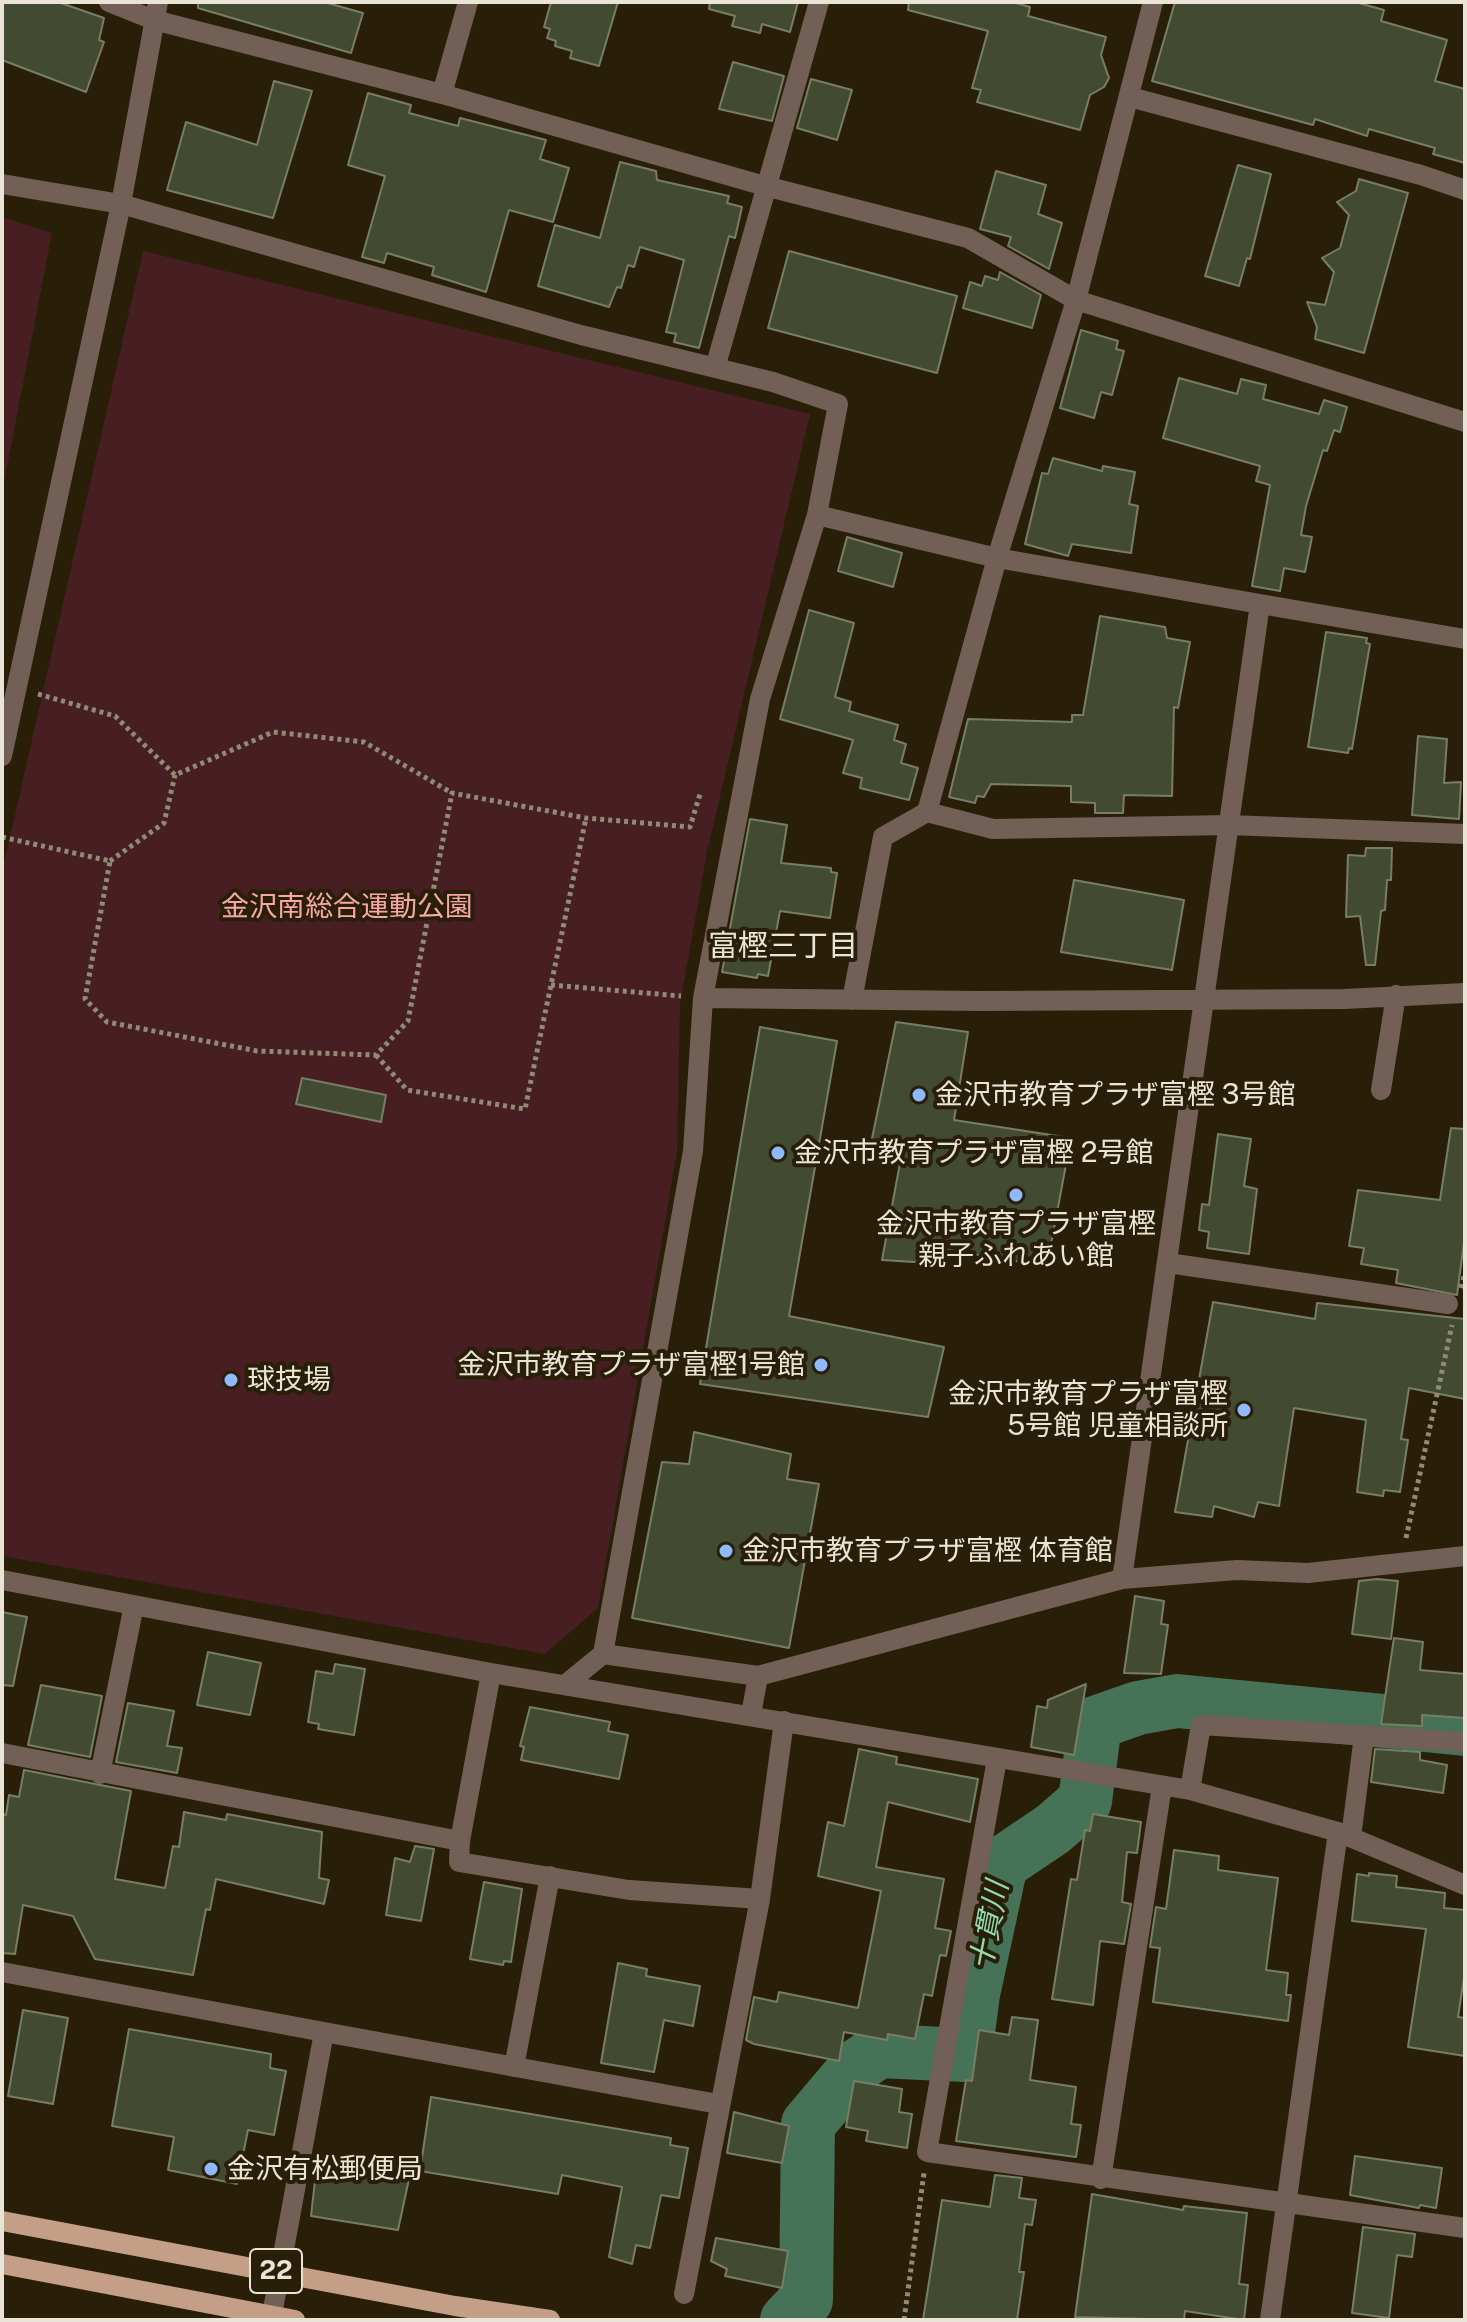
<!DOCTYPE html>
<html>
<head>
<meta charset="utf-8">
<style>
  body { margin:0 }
  #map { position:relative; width:1467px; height:2322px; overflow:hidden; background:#291f09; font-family:"Public Sans",sans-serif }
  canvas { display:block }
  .frame { position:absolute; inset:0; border:4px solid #eae4d6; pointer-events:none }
</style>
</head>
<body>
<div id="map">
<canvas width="1467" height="2322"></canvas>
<div class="frame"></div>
</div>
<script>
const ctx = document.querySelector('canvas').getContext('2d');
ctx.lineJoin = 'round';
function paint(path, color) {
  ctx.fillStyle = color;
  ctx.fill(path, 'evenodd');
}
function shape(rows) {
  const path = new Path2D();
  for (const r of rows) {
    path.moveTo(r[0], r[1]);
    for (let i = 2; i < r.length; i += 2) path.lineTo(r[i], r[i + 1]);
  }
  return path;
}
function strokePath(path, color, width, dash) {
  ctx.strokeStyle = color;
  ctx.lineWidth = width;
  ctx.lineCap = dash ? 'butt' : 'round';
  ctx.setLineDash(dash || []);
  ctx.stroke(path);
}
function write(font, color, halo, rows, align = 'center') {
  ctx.font = font + ' "Public Sans","Noto Sans JP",sans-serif';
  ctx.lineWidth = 8;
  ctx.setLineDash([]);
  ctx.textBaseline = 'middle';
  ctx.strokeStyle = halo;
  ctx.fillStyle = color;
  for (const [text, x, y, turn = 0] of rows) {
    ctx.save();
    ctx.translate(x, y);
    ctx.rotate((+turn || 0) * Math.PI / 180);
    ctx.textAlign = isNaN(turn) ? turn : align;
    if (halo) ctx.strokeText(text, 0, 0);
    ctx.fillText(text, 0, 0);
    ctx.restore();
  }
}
paint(shape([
  [2,217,52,233,2,493],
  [143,251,810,414,707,852,680,1005,677,1153,598,1608,545,1654,2,1556,2,872]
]), '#471e21');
strokePath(shape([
  [787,2320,806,2300,808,2124,858,2065,879,2051,965,2055,973,1994,1001,1864,1053,1829,1085,1801,1095,1723,1138,1708,1177,1701,1465,1729]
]), '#467257', 54);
const building = shape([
  [2,2,58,2,104,18,99,40,104,42,86,92,2,60,2,2],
  [198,2,324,2,363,13,351,53,198,8,198,2],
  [551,2,618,2,599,66,570,58,572,51,555,46,556,41,547,38,550,29,544,27,551,2],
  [710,2,798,2,790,32,762,24,760,33,732,26,735,16,709,9,710,2],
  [909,2,1012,2,1030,7,1028,16,1106,37,1101,55,1109,78,1104,87,1090,95,1080,130,977,102,981,90,972,88,988,31,908,10,909,2],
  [1175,2,1355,2,1384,10,1381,21,1447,40,1435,81,1465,89,1465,163,1433,154,1435,148,1369,129,1367,136,1315,119,1313,125,1152,81,1175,2],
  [733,62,784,76,772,121,719,109,733,62],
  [811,79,852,90,837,140,797,128,811,79],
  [274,81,312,91,273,218,167,190,186,122,257,145,274,81],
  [368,93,411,105,409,113,458,126,460,118,546,140,540,159,569,168,553,222,509,210,486,292,432,275,434,267,387,253,384,263,362,257,385,176,348,165,368,93],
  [620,162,656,171,657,180,729,196,727,203,742,207,735,238,729,236,699,348,674,342,676,334,666,332,684,260,640,247,634,267,628,265,621,288,617,287,609,307,538,286,555,225,600,238,620,162],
  [1238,165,1271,174,1250,259,1247,258,1239,286,1205,276,1238,165],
  [996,171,1046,185,1038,214,1062,223,1049,269,1008,246,1011,237,980,229,996,171],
  [1359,179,1408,193,1364,353,1315,339,1317,327,1307,302,1325,305,1334,272,1322,258,1340,248,1349,215,1337,202,1356,191,1359,179],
  [789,251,957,296,937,373,768,328,789,251],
  [1000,272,1041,295,1032,328,963,308,970,282,982,286,985,276,998,280,1000,272],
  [1081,330,1118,341,1116,349,1124,351,1112,395,1101,392,1094,418,1060,408,1081,330],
  [1179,378,1237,394,1241,379,1266,385,1263,399,1319,414,1324,400,1347,407,1340,432,1334,430,1327,451,1323,450,1306,506,1301,535,1312,537,1305,572,1284,568,1280,591,1252,586,1270,485,1256,481,1260,466,1163,438,1179,378],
  [1053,458,1102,471,1103,466,1135,472,1129,504,1138,506,1131,553,1072,544,1068,556,1025,544,1042,473,1048,474,1053,458],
  [847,537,902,553,893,587,838,571,847,537],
  [809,610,854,623,835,697,851,702,849,711,898,725,894,740,906,744,901,763,918,768,909,800,860,788,862,778,843,773,853,740,780,719,809,610],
  [1100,616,1165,627,1167,638,1190,642,1178,708,1174,707,1172,796,1124,795,1123,813,1095,813,1095,803,1071,802,1071,786,991,784,984,797,977,796,975,803,949,797,968,719,1072,722,1072,715,1083,715,1100,616],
  [1326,632,1367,638,1366,643,1370,644,1352,749,1349,748,1348,753,1308,747,1326,632],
  [1418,736,1447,739,1444,783,1461,782,1459,819,1412,815,1418,736],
  [750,819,787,825,781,863,831,868,831,872,837,873,830,918,780,911,768,976,758,974,757,978,722,972,750,819],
  [1366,848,1392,848,1391,880,1387,880,1385,910,1381,911,1375,965,1366,965,1360,916,1346,917,1348,855,1365,856,1366,848],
  [1074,880,1184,900,1172,970,1061,952,1074,880],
  [896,1022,968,1032,954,1120,1071,1138,1047,1266,934,1248,931,1263,882,1260,900,1163,868,1158,896,1022],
  [760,1027,837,1041,789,1316,944,1347,928,1417,700,1384,760,1027],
  [302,1078,386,1095,381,1122,296,1104,302,1078],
  [1451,1128,1465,1129,1465,1235,1457,1295,1396,1283,1398,1270,1361,1264,1364,1248,1349,1246,1358,1190,1440,1200,1451,1128],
  [1218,1134,1251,1139,1244,1186,1257,1189,1249,1254,1207,1248,1209,1232,1199,1230,1202,1204,1209,1205,1218,1134],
  [1213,1302,1315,1319,1317,1303,1465,1319,1465,1399,1409,1388,1401,1439,1408,1440,1400,1492,1384,1490,1383,1496,1357,1492,1366,1420,1294,1408,1279,1506,1258,1502,1254,1517,1214,1506,1212,1517,1175,1512,1213,1302],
  [694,1432,791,1454,787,1479,819,1484,789,1648,632,1618,662,1462,689,1464,694,1432],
  [1377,1579,1398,1581,1391,1639,1352,1634,1359,1581,1377,1579],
  [1135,1596,1164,1601,1161,1624,1168,1625,1161,1674,1124,1673,1135,1596],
  [2,1612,27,1617,13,1686,2,1685,2,1612],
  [1394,1638,1423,1642,1420,1670,1465,1674,1465,1718,1422,1715,1422,1726,1381,1724,1394,1638],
  [208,1652,261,1663,250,1715,197,1705,208,1652],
  [335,1664,365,1669,354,1735,318,1729,319,1724,308,1722,316,1671,333,1674,335,1664],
  [1086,1684,1074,1755,1031,1747,1037,1706,1047,1708,1048,1700,1086,1684],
  [41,1685,102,1696,90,1757,28,1745,41,1685],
  [128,1703,174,1711,167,1746,182,1748,177,1773,116,1762,128,1703],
  [530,1707,610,1722,608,1731,628,1735,619,1779,521,1760,524,1747,520,1746,530,1707],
  [859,1749,897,1757,896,1764,978,1779,970,1822,888,1802,876,1867,944,1879,935,1928,951,1931,946,1956,940,1955,932,1996,924,1994,915,2039,888,2034,887,2040,844,2032,839,2061,754,2044,746,2040,754,1997,777,2002,779,1992,858,2008,881,1891,818,1876,828,1822,844,1826,859,1749],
  [1375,1749,1420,1752,1420,1760,1447,1765,1443,1793,1371,1782,1375,1749],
  [24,1770,131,1791,115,1879,165,1888,173,1846,179,1847,184,1812,226,1820,227,1814,322,1832,319,1878,329,1880,324,1904,216,1879,210,1910,206,1909,193,1975,95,1959,73,1916,23,1905,15,1954,2,1953,2,1814,6,1815,9,1795,19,1797,24,1770],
  [1093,1814,1141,1822,1137,1853,1127,1852,1122,1902,1131,1904,1124,1944,1100,1941,1093,2005,1052,1999,1071,1879,1077,1880,1085,1830,1090,1831,1093,1814],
  [415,1846,434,1849,421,1921,386,1915,395,1858,410,1862,415,1846],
  [1174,1850,1219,1856,1218,1870,1278,1878,1266,1970,1288,1973,1286,1995,1291,1995,1288,2021,1153,2002,1160,1948,1150,1947,1156,1907,1166,1909,1174,1850],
  [1369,1873,1397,1876,1396,1887,1445,1893,1444,1908,1465,1910,1465,1971,1458,2017,1465,2018,1465,2056,1408,2047,1426,1929,1352,1921,1357,1874,1369,1876,1369,1873],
  [484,1882,522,1889,511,1962,504,1961,503,1965,470,1959,484,1882],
  [618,1963,647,1969,646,1976,700,1986,693,2026,664,2020,654,2072,601,2063,618,1963],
  [23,2010,68,2018,53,2104,8,2096,23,2010],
  [1012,2017,1038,2020,1030,2080,1076,2087,1071,2124,1081,2125,1076,2157,956,2141,966,2080,972,2081,979,2030,1009,2035,1012,2017],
  [129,2029,271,2054,270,2068,286,2071,274,2135,248,2130,237,2184,168,2170,174,2137,112,2126,129,2029],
  [854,2081,902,2089,899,2112,912,2114,907,2148,866,2141,868,2131,846,2127,854,2081],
  [431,2097,671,2138,670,2145,688,2148,679,2198,661,2195,650,2248,636,2245,632,2264,609,2257,622,2187,562,2175,558,2194,420,2171,431,2097],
  [734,2112,789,2126,782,2163,727,2153,734,2112],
  [1355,2156,1442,2168,1436,2208,1420,2205,1419,2208,1350,2195,1355,2156],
  [317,2162,409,2179,398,2230,311,2216,317,2162],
  [995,2175,1022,2178,1019,2198,1036,2200,1032,2225,1025,2224,1019,2272,1024,2272,1017,2320,923,2320,942,2200,990,2207,995,2175],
  [1092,2194,1183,2210,1184,2206,1247,2213,1239,2284,1248,2285,1244,2320,1185,2311,1184,2320,1075,2317,1092,2194],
  [1363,2227,1415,2234,1412,2257,1397,2255,1389,2318,1352,2313,1363,2227],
  [716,2238,788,2251,782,2288,725,2276,727,2269,711,2261,716,2238]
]);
paint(building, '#434a32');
strokePath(building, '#777e65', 2);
strokePath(shape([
  [38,694,115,716,175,775,273,732,364,742,452,793],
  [2,837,110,861,85,999,107,1022,257,1051,376,1055,408,1021,452,793,586,818,690,827,700,794],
  [110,861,164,823,175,775],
  [551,985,681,996],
  [376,1055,407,1090,525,1109,586,818],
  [1461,1288,1465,1273],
  [1406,1538,1452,1325],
  [904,2320,924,2173]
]), '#928a78', 5, [4, 4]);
strokePath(shape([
  [109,2,154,20,442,94,765,186,968,238,1076,300,1465,422],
  [442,94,468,2],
  [1130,97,1421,175,1465,190],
  [2,184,121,204,581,335,773,382,838,404,817,515,760,699,703,998,693,1151,603,1654,565,1685],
  [715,368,819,2],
  [817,515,997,558,1260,604,1122,1579],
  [1260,604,1465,639],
  [927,812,993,829,1229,825,1465,834],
  [703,998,981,1001,1344,999,1465,993],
  [852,1000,883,837,927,812,997,558,1076,300,1153,2],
  [1381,1090,1396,995],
  [1168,1263,1448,1304],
  [2,1580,491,1673,1190,1790,1338,1832,1465,1885],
  [603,1654,758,1676,1122,1579,1237,1570,1308,1573,1465,1556],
  [751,1715,758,1676],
  [2,1753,460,1841,459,1862,629,1890,760,1899],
  [997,1759,927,2152,1465,2228],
  [100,1774,134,1605],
  [1190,1790,1201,1725,1465,1742],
  [1351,1837,1364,1736],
  [460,1841,491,1673],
  [2,1972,324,2032,271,2320],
  [324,2032,718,2104],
  [514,2067,550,1876],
  [1101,2179,1162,1786],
  [684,2294,760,1899,784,1721],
  [1270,2320,1338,1832]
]), '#725f55', 20);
strokePath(shape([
  [2,756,121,204,158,2]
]), '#725f55', 20);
strokePath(shape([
  [2,2221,455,2306,550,2320],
  [2,2264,295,2320]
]), '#c59e88', 20);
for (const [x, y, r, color] of [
  [919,1095,8,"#8fb8fd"],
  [778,1153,8,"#8fb8fd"],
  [1016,1195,8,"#8fb8fd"],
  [821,1365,8,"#8fb8fd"],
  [231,1380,8,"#8fb8fd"],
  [1244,1410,8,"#8fb8fd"],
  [726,1551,8,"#8fb8fd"],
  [211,2169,8,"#8fb8fd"]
]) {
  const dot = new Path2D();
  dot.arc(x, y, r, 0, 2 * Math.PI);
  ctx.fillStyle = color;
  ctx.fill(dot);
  strokePath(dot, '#291f09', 3);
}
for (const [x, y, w] of [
  [276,2271,52]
]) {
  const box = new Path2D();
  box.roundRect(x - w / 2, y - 22, w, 44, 6);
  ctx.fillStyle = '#291f09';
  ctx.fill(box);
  strokePath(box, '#eae4d6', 2);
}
write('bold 26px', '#eae4d6', null, [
  ["22",276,2271]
]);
write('28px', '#f7a6a9', '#291f09', [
  ["金沢南総合運動公園",347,907]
]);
write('28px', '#eae4d6', '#291f09', [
  ["金沢市教育プラザ富樫 3号館",935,1095],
  ["金沢市教育プラザ富樫 2号館",794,1153],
  ["金沢市教育プラザ富樫",1016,1224,"center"],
  ["親子ふれあい館",1016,1256,"center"],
  ["金沢市教育プラザ富樫1号館",805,1365,"right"],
  ["球技場",247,1380],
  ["金沢市教育プラザ富樫",1228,1394,"right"],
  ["5号館 児童相談所",1228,1426,"right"],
  ["金沢市教育プラザ富樫 体育館",742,1551],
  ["金沢有松郵便局",227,2169]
], 'left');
write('30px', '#eae4d6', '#291f09', [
  ["富樫三丁目",783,947]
]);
write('italic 30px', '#92daad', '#291f09', [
  ["十貫川",990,1926,-79]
]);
</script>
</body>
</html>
